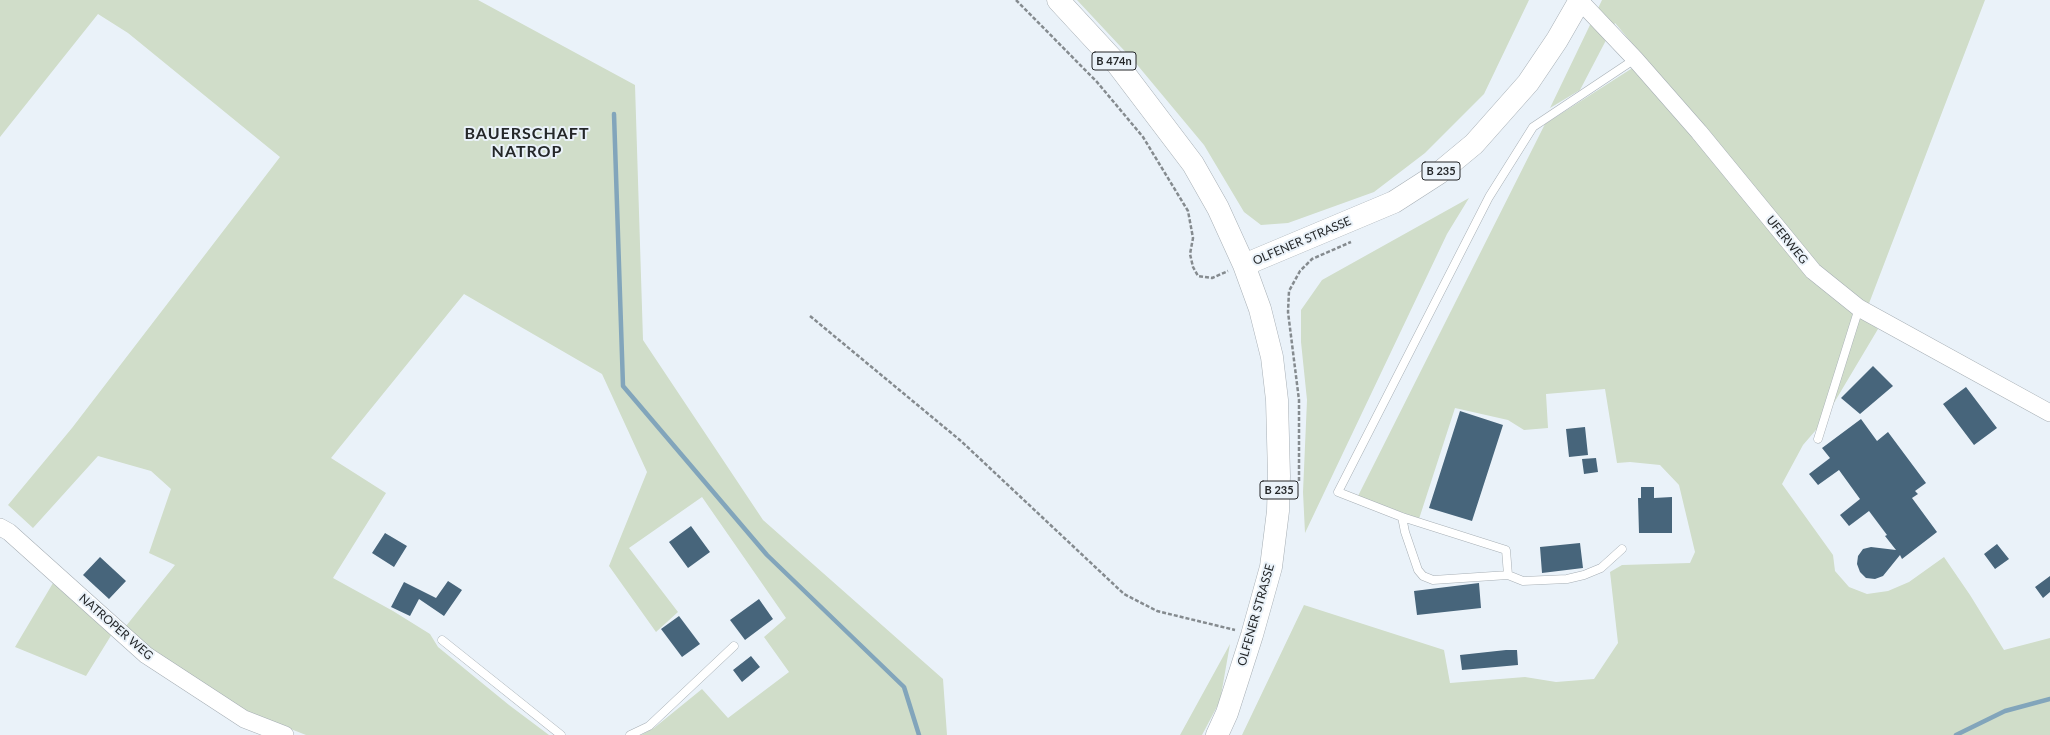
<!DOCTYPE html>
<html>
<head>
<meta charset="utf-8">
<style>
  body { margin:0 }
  canvas { display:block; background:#eaf2f9 }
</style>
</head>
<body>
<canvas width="2050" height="735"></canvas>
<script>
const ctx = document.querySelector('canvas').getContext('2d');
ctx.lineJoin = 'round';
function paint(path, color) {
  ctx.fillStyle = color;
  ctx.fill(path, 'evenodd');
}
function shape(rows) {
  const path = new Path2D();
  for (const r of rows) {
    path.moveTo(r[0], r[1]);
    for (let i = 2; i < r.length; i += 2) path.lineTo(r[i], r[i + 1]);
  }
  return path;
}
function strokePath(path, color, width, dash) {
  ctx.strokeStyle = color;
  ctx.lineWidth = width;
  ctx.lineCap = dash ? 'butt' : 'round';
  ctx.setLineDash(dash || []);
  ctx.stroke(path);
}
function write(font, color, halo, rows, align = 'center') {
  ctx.font = font + ' Lato,sans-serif';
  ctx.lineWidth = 4;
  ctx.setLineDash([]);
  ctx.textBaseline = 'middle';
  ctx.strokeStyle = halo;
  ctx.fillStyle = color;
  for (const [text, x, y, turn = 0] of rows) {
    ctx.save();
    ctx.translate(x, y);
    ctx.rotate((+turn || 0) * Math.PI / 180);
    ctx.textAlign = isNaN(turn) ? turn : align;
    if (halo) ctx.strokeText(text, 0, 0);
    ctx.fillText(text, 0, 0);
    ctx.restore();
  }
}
paint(shape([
  [0,0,478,0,635,85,643,340,763,520,943,679,947,735,641,735,654,728,702,689,728,718,789,672,764,637,786,618,702,497,629,548,678,612,656,632,609,566,647,472,602,374,464,294,331,458,386,493,333,578,393,611,430,634,438,647,509,705,549,735,306,735,250,713,150,649,126,626,175,565,149,553,171,489,151,471,98,456,33,528,8,505,72,428,280,157,128,33,98,14,0,137],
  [1077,0,1529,0,1484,94,1425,153,1374,192,1288,223,1261,225,1244,212,1204,145,1134,61],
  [1602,0,1985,0,1868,306,1820,266,1615,23,1580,90,1550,108],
  [1634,67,1811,279,1878,329,1822,423,1803,445,1782,484,1833,555,1835,571,1849,587,1867,594,1888,591,1909,582,1944,557,1970,595,2004,650,2050,638,2050,735,1242,735,1304,605,1444,650,1450,683,1525,677,1556,682,1594,679,1618,643,1610,572,1622,565,1690,563,1695,552,1679,485,1660,465,1630,462,1617,463,1605,389,1546,394,1548,428,1524,430,1508,420,1455,408,1419,519,1358,496,1545,124],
  [1469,198,1447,234,1305,533,1303,492,1307,400,1301,342,1301,310,1322,280],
  [53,583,112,634,86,676,15,647],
  [1230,644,1220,701,1202,735,1180,735]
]), '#d0ddc9');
strokePath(shape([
  [614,114,623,386,767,555,904,687,919,735],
  [1956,735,2005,711,2050,699]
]), '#82a5bb', 4.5);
paint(shape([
  [1873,366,1893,386,1860,414,1841,398],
  [1966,387,1997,428,1974,445,1943,404],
  [1460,411,1503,425,1472,521,1429,508],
  [1861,419,1877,441,1888,432,1926,483,1915,491,1918,494,1912,498,1937,532,1902,559,1900,555,1883,576,1875,579,1866,578,1860,572,1857,564,1858,556,1863,549,1871,547,1896,550,1885,536,1887,535,1869,511,1849,526,1840,515,1860,499,1839,470,1818,485,1809,474,1830,458,1822,448],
  [1585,427,1588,455,1569,457,1566,429],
  [1596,458,1598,472,1584,474,1582,459],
  [1641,487,1654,487,1654,498,1672,497,1672,533,1639,533,1638,498,1641,498],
  [691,526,710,552,688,568,669,542],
  [385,533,407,546,394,567,372,553],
  [1580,543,1583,568,1542,573,1540,547],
  [1997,544,2009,559,1995,569,1984,554],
  [100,557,126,581,109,599,83,575],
  [2050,576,2050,592,2043,598,2035,587],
  [448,581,462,590,444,616,419,599,410,616,391,607,404,582,436,598],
  [1479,583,1481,608,1417,615,1414,591],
  [759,599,773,619,745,640,730,620],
  [679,616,700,644,682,657,661,629],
  [1506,650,1517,650,1518,665,1462,670,1460,655],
  [751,656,760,667,742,682,733,670]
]), '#47657b');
const service = shape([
  [1818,439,1859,308],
  [1402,517,1405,532,1418,570,1423,576,1433,580,1508,575,1523,581,1567,579,1584,575,1601,568,1622,549],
  [1508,575,1506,550,1402,517,1338,492,1489,197,1533,127,1635,59],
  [442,640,561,735],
  [630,735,649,726,734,646]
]);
const minor = shape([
  [1579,0,1635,59,1699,132,1813,271,1859,308,2050,413],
  [0,527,9,532,146,655,244,719,285,735]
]);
const primary = shape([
  [1058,0,1118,65,1193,164,1218,208,1244,265,1260,309,1272,357,1277,400,1279,476,1278,511,1271,567,1252,635,1227,713,1217,735],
  [1244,265,1394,202,1439,173,1474,144,1528,83,1557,40,1580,0]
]);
strokePath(service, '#a7afb5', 9);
strokePath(minor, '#a7afb5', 18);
strokePath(primary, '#a7afb5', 23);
strokePath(shape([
  [1016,0,1097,82,1143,137,1188,211,1193,238,1190,254,1193,267,1198,276,1212,278,1228,271],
  [810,316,961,441,1124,594,1157,611,1235,630],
  [1299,481,1299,400,1288,312,1289,291,1300,271,1312,259,1351,242]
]), '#858b8f', 2.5, [4, 2]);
strokePath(service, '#fff', 8);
strokePath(minor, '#fff', 17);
strokePath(primary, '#fff', 22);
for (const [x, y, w] of [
  [1114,61,44],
  [1441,171,38],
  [1279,490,38]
]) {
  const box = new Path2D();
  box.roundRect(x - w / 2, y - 9, w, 18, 3);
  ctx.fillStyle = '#eaf2f9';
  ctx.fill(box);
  strokePath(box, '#242729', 1);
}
write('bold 11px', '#242729', null, [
  ["B 474n",1114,61],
  ["B 235",1441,171],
  ["B 235",1279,490]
]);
write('12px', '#242729', '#eaf2f9', [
  ["UFERWEG",1787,240,51],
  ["OLFENER STRASSE",1302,241,-23],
  ["OLFENER STRASSE",1256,615,-74],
  ["NATROPER WEG",116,627,41]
]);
ctx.letterSpacing = '1px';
write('bold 16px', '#242729', '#eaf2f9', [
  ["BAUERSCHAFT",527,134],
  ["NATROP",527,152]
]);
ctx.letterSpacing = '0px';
</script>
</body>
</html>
